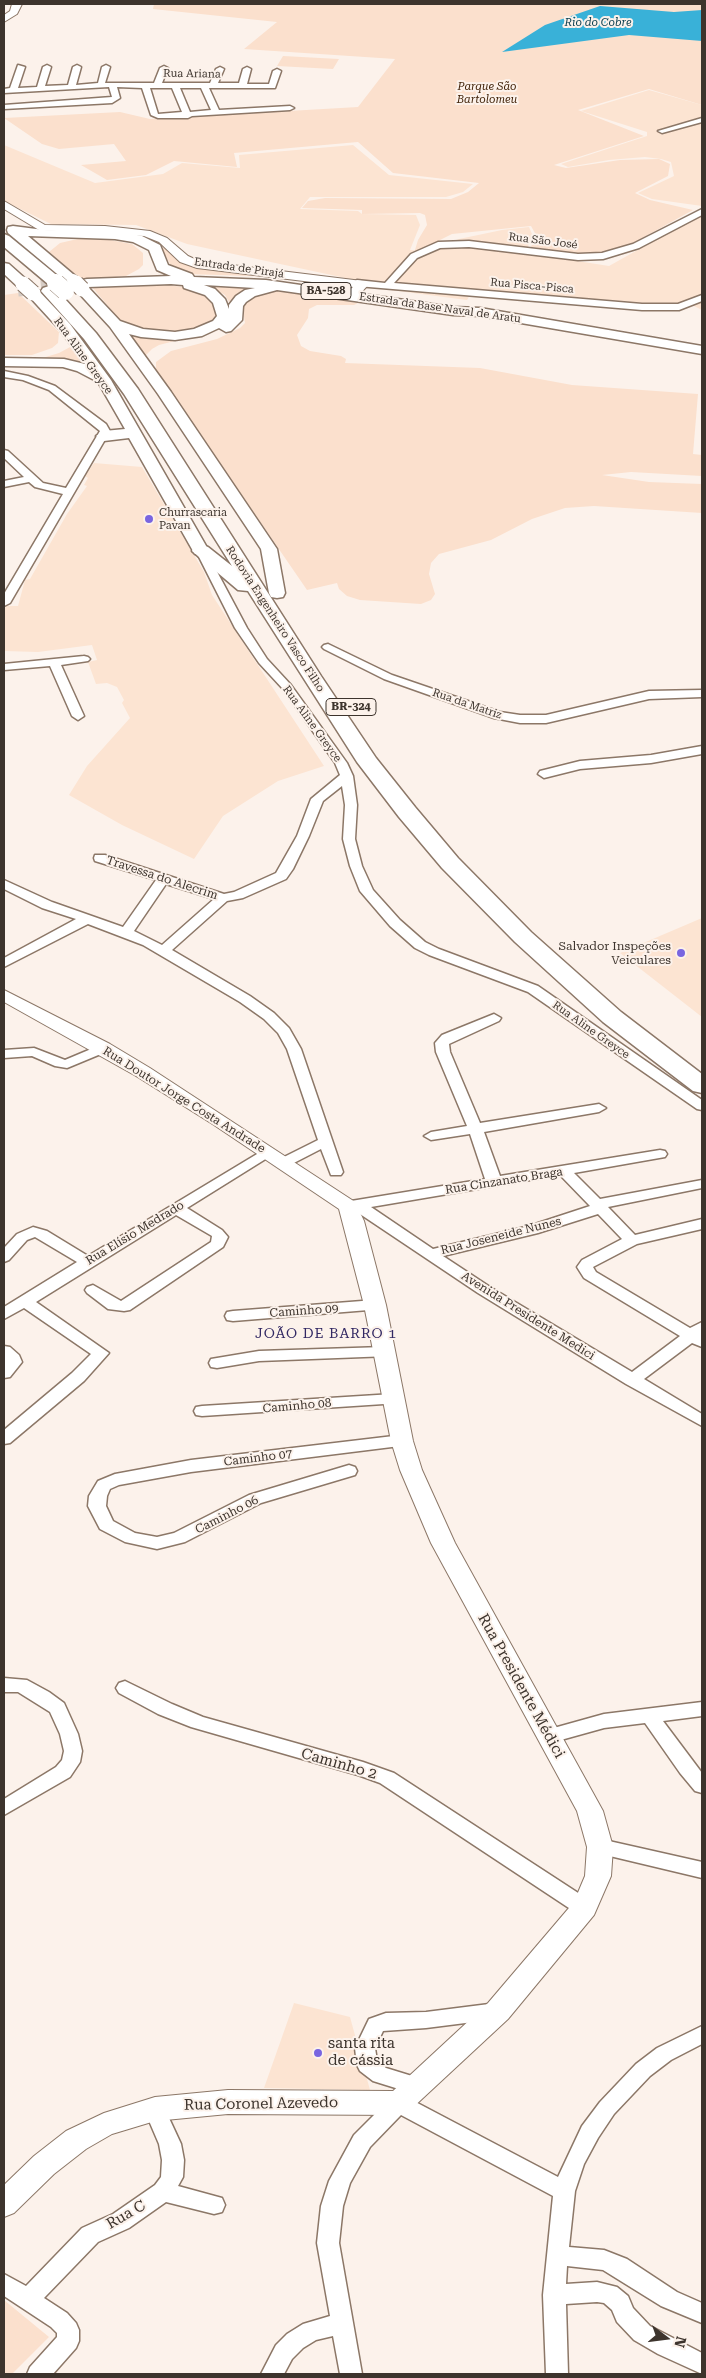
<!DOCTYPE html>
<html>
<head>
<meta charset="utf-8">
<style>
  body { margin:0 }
  #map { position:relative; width:706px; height:2378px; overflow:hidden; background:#fcf2eb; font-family:"Roboto Serif",serif }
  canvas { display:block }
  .frame { position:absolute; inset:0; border:5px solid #3d342d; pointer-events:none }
  .north { position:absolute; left:641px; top:2313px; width:50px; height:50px; -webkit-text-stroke:4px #fcf2eb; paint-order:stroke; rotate:105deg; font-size:14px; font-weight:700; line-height:20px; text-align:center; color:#3d342d }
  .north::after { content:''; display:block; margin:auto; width:18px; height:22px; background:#3d342d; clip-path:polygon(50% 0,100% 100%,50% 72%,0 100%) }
</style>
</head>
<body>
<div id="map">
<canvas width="706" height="2378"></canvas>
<div class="frame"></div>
<div class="north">N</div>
</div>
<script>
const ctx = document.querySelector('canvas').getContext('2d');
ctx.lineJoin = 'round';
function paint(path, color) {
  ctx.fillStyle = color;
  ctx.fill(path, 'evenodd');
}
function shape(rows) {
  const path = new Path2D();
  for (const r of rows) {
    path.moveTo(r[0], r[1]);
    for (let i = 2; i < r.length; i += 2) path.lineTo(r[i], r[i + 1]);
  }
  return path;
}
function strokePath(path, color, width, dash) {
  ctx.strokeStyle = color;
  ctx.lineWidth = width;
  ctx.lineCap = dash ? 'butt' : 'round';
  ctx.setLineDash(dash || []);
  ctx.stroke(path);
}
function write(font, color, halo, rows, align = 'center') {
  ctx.font = font + ' "Roboto Serif",serif';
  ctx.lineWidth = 4;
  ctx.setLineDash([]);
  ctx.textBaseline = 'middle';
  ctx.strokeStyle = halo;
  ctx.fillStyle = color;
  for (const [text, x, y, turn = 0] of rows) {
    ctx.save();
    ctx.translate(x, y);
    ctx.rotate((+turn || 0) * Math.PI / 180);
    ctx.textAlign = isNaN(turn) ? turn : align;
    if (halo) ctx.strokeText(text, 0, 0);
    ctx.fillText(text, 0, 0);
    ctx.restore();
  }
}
paint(shape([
  [649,90,702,105,702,206,652,199,638,193,674,176,671,162,661,159,645,157,609,160,568,167,561,164,647,136,647,132,581,111],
  [4,145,95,183,163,174,182,163,240,168,239,155,353,145,389,175,473,184,463,192,446,197,310,197,300,209,358,211,362,214,416,215,420,225,410,250,426,251,459,239,502,230,529,227,532,234,526,253,609,266,702,214,702,310,692,305,672,311,471,293,467,300,375,288,383,282,364,282,187,244,136,225,51,224,4,201],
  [94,463,142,467,204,572,212,595,324,766,278,781,223,816,194,859,122,825,69,795,87,766,130,718,122,703,124,700,117,687,107,683,96,684,88,662,97,660,92,645,38,652,4,651,4,611,6,606,18,606,25,580,30,579,67,514,87,486,84,485,88,478,85,476],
  [702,918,702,1017,620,953],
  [294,2003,350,2017,370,2090,264,2088]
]), '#fce4d2');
paint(shape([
  [154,4,702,4,702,105,649,89,578,110,644,136,554,165,566,168,620,160,659,159,670,164,668,176,635,193,650,200,693,210,626,247,605,253,590,255,531,247,536,235,531,226,452,234,418,251,415,250,418,240,427,225,425,215,420,213,362,214,362,210,302,208,308,201,325,198,451,199,468,192,479,183,393,173,358,142,234,153,237,167,174,161,146,175,107,180,81,165,126,161,114,144,59,149,42,144,4,118,120,112,150,119,358,107,395,59,244,49,277,22,153,9],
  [283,56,339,59,333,69,277,66],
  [82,238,105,239,132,244,143,253,143,265,139,269,126,276,82,280,49,252,60,243],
  [161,248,167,248,176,259,184,263,282,277,187,274,173,269],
  [152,283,183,287,203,292,215,301,218,318,206,327,175,333,150,331,123,324,92,287],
  [208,285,258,288,240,293,229,302,225,295],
  [269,291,290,292,358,303,354,305,317,305,309,309,308,318,297,335,301,346,310,351,341,356,346,359,345,363,480,368,572,385,698,394,693,454,702,455,702,476,631,472,602,475,649,482,702,484,702,513,594,506,565,508,532,519,491,540,439,554,431,563,429,574,435,594,431,600,421,604,360,600,347,596,339,589,337,583,307,590,156,370,156,362,171,351,217,339,240,328,245,323,243,310,245,302,249,298],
  [18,293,59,332,58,343,52,348,32,355,4,355,4,295],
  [127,332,198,335,159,345,152,349,143,358],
  [72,346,86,366,39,359,59,353],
  [4,2300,49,2337,12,2374,4,2374]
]), '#fbe0cd');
paint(shape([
  [600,6,674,12,702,10,702,41,629,35,502,52,545,25]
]), '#39b1d8');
strokePath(shape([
  [18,289,77,284]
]), '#d6ccc5', 15, [15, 8]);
const street = shape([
  [18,65,25,67,18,88,37,87,43,67,47,65,51,67,45,86,68,85,73,67,77,65,81,67,76,85,98,83,102,67,106,65,110,67,105,83,154,83,160,68,164,66,168,68,162,83,210,83,216,69,220,67,224,69,218,83,239,83,243,69,247,67,251,69,247,84,269,84,273,71,277,69,281,71,275,88,209,88,219,110,290,106,294,108,290,110,192,116,188,118,158,118,151,115,142,88,117,87,120,98,112,103,4,109,4,105,112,97,109,87,4,93,4,89,10,88,18,65],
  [150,88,172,88,182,112,158,114,150,88],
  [180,88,201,88,211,110,190,112,180,88],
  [702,118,702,122,662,133,658,131,702,118],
  [702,209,702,215,639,248,603,259,578,260,469,247,440,248,417,258,394,283,642,304,678,304,702,295,702,301,679,310,642,310,357,286,352,283,357,280,385,283,411,254,438,242,469,241,578,254,602,253,633,244,702,209],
  [4,371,28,376,55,386,106,424,110,431,10,603,4,606,4,594,63,494,35,487,29,482,4,487,4,481,24,477,4,458,4,450,8,451,43,483,66,488,100,431,49,390,23,380,4,377,4,371],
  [201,548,206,551,247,628,267,659,291,685,347,763,353,776,357,805,355,839,362,866,373,890,400,920,425,942,439,949,538,986,702,1100,702,1110,697,1109,528,992,429,955,415,948,390,926,360,891,350,866,343,839,345,805,342,786,323,801,309,836,293,869,286,879,243,898,227,901,172,950,250,996,274,1013,289,1028,301,1049,343,1172,341,1175,331,1175,321,1149,288,1166,278,1166,276,1163,278,1160,318,1140,287,1049,278,1033,264,1019,240,1002,143,945,88,924,4,967,4,958,76,919,42,908,4,889,4,880,52,902,123,927,156,880,95,861,94,858,95,855,105,855,224,894,234,892,276,873,297,836,311,799,340,775,335,763,283,689,259,663,235,628,196,551,201,548],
  [166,884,214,899,162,945,134,931,166,884],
  [328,644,392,675,500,712,520,715,546,715,649,691,702,690,702,697,649,699,546,723,520,723,494,718,384,679,324,649,322,647,324,645,328,644],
  [84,656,88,657,90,659,88,661,61,665,84,716,78,720,72,716,50,666,4,670,4,664,84,656],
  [702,746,702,754,651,763,580,769,544,778,538,774,540,771,580,761,651,755,702,746],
  [494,1014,501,1018,499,1021,449,1044,450,1052,480,1123,599,1104,606,1108,599,1112,484,1132,500,1176,660,1150,665,1151,667,1154,665,1157,574,1173,600,1199,702,1180,702,1188,608,1207,635,1235,702,1219,702,1229,637,1244,593,1267,596,1272,690,1328,702,1322,702,1347,692,1343,644,1379,702,1414,702,1426,626,1384,478,1293,354,1210,346,1209,343,1206,351,1201,485,1179,470,1134,431,1140,424,1136,431,1132,467,1126,436,1052,435,1043,442,1035,494,1014],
  [560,1175,590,1206,529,1226,433,1249,371,1207,560,1175],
  [598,1214,622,1239,582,1260,577,1267,584,1278,680,1336,632,1372,490,1287,443,1256,538,1233,598,1214],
  [103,1044,108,1045,110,1048,108,1051,67,1068,55,1066,32,1056,4,1058,4,1050,34,1048,65,1060,103,1044],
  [267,1148,274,1152,272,1155,187,1208,222,1230,228,1237,223,1247,130,1310,124,1311,108,1309,87,1293,85,1290,87,1287,93,1285,121,1301,211,1242,212,1236,176,1215,36,1302,109,1353,84,1381,10,1443,4,1444,4,1430,72,1373,91,1354,24,1308,4,1319,4,1307,77,1262,35,1237,27,1240,9,1260,4,1262,4,1248,17,1234,33,1227,47,1231,88,1256,267,1148],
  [375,1300,381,1301,383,1305,381,1309,233,1321,227,1320,225,1316,227,1312,233,1311,375,1300],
  [4,1346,10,1347,19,1355,22,1362,10,1377,4,1378,4,1346],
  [384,1347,390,1348,392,1352,390,1356,259,1361,217,1368,211,1367,209,1363,211,1359,259,1351,384,1347],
  [393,1394,399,1395,401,1399,399,1403,202,1416,196,1415,194,1411,196,1407,202,1406,393,1394],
  [402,1435,408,1437,410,1441,408,1445,191,1472,119,1485,110,1489,107,1496,106,1506,113,1521,135,1533,157,1537,174,1533,249,1495,349,1465,355,1467,357,1471,355,1475,261,1503,185,1542,157,1549,125,1542,100,1529,88,1506,89,1496,98,1481,115,1474,191,1460,402,1435],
  [4,1678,27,1680,49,1692,64,1703,78,1734,82,1751,80,1762,70,1777,4,1815,4,1799,56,1767,62,1760,64,1751,60,1734,50,1712,18,1692,4,1692,4,1678],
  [125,1681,172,1704,203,1717,363,1762,394,1773,592,1902,595,1908,592,1914,585,1916,578,1914,380,1783,358,1775,191,1727,158,1714,119,1693,116,1688,119,1683,125,1681],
  [702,1702,702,1716,663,1721,702,1773,702,1793,695,1791,680,1773,645,1723,604,1728,550,1743,543,1741,541,1736,543,1731,604,1714,702,1702],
  [600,1839,702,1862,702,1878,593,1852,590,1847,593,1842,600,1839],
  [497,2003,504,2005,507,2011,504,2017,497,2019,426,2028,383,2031,375,2048,377,2061,386,2068,425,2080,428,2086,425,2092,418,2095,373,2081,360,2071,357,2065,355,2048,369,2019,386,2013,426,2012,497,2003],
  [702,2026,702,2044,671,2060,650,2076,614,2114,598,2138,584,2164,575,2191,569,2247,604,2250,627,2259,677,2292,702,2303,702,2323,661,2306,603,2270,567,2266,566,2284,597,2282,617,2287,628,2296,633,2308,650,2326,702,2353,702,2374,658,2354,634,2340,617,2322,612,2310,604,2303,597,2302,566,2304,568,2374,546,2374,543,2295,553,2196,401,2115,370,2147,350,2183,343,2206,339,2243,362,2374,340,2374,333,2336,316,2340,303,2348,292,2359,284,2374,261,2374,276,2345,287,2334,303,2324,330,2316,317,2243,321,2206,329,2181,354,2135,392,2097,399,2094,406,2097,558,2177,582,2126,600,2102,636,2064,657,2048,702,2026],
  [155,2100,162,2103,181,2144,184,2160,183,2177,178,2186,222,2198,225,2205,222,2212,214,2214,166,2202,129,2228,98,2242,44,2298,67,2313,76,2323,79,2330,79,2341,76,2348,53,2374,27,2374,30,2367,57,2337,57,2333,51,2327,4,2296,4,2274,26,2286,82,2228,113,2214,155,2185,161,2177,162,2160,159,2144,144,2109,148,2103,155,2100]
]);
const secondary = shape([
  [12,4,22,4,17,14,4,22,4,15,10,11,12,4],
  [4,201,45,225,105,226,150,231,167,238,188,256,199,261,362,281,368,285,359,295,349,299,343,295,353,287,197,268,180,262,159,242,144,236,39,230,4,209,4,201],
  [4,990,110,1044,150,1068,355,1202,364,1221,386,1305,413,1441,422,1470,455,1543,603,1811,613,1847,611,1876,594,1915,508,2019,409,2111,399,2115,228,2114,155,2121,112,2134,86,2149,54,2174,14,2213,4,2217,4,2185,34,2156,66,2131,104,2113,155,2097,228,2090,393,2091,488,2003,574,1902,585,1876,587,1847,577,1811,431,1543,400,1470,391,1441,364,1305,339,1209,214,1125,136,1076,4,1002,4,990]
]);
const primary = shape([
  [13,226,44,230,115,231,142,236,160,245,168,265,192,274,194,277,266,280,453,307,480,308,702,346,702,354,480,316,453,315,277,290,255,296,246,302,243,306,242,320,231,331,226,332,219,328,202,336,175,340,141,337,129,334,171,392,277,549,285,593,283,597,277,598,271,597,269,593,261,549,158,394,110,327,75,289,82,285,82,280,87,279,171,276,157,270,149,250,133,242,115,239,28,236,80,280,78,283,68,283,8,233,7,230,8,227,13,226],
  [171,284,183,285,184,288,205,295,213,303,217,316,213,321,194,329,175,332,143,329,120,321,88,287,171,284],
  [204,285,255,288,245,290,236,296,229,305,229,309,225,299,215,289,204,285],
  [4,263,9,264,28,281,30,284,28,287,18,287,4,274,4,263],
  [33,289,38,290,70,324,111,380,209,551,207,554,195,554,193,551,129,438,104,441,96,436,104,431,125,429,98,382,77,371,63,367,4,366,4,358,64,359,85,364,60,330,26,293,33,289]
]);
const highway = shape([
  [4,234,9,236,60,278,62,281,60,284,48,284,4,247,4,234],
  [49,286,55,288,96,333,138,389,321,676,376,758,415,807,458,858,531,932,621,1012,702,1074,702,1093,693,1091,603,1022,515,942,442,868,399,817,357,762,248,591,238,590,192,551,194,547,201,545,208,547,232,566,124,394,84,339,41,291,43,288,49,286]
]);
strokePath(street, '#8c7767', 3);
strokePath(secondary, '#8c7767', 2);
strokePath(primary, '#8c7767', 3);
strokePath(highway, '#8c7767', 3);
paint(street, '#fff');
paint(secondary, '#fff');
paint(primary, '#fff');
paint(highway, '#fff');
const primaryBridgeFar1 = shape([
  [73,280,77,284]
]);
const primaryBridge = shape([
  [76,283,82,289],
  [23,284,33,293]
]);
const highwayBridgeFar1 = shape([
  [54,281,57,284]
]);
const highwayBridge = shape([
  [56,283,65,291]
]);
strokePath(primaryBridgeFar1, '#8c7767', 13, []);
strokePath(primaryBridge, '#8c7767', 17, []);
strokePath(highwayBridgeFar1, '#8c7767', 15, []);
strokePath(highwayBridge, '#8c7767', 19, []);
strokePath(primaryBridgeFar1, '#fff', 12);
strokePath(primaryBridge, '#fff', 15);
strokePath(highwayBridgeFar1, '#fff', 14);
strokePath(highwayBridge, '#fff', 18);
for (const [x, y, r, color] of [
  [149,519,5,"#7965e0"],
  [681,953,5,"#7965e0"],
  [318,2053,5,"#7965e0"]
]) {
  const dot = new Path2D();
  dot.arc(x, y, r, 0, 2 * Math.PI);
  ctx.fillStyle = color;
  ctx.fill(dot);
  strokePath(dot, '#fcf2eb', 2);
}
write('italic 11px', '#073c4d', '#fcf2eb', [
  ["Rio do Cobre",598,23]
]);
write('11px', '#3d342d', '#fcf2eb', [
  ["Rua Ariana",192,74,1],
  ["Rua São José",543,241,7],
  ["Entrada de Pirajá",239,268,8],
  ["Rua Pisca-Pisca",532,286,5],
  ["Estrada da Base Naval de Aratu",440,308,8],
  ["Rua Aline Greyce",83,356,54],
  ["Rodovia Engenheiro Vasco Filho",275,619,57],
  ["Rua da Matriz",467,704,19],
  ["Rua Aline Greyce",312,724,54],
  ["Rua Aline Greyce",591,1030,35]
]);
write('italic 11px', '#42240a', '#fcf2eb', [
  ["Parque São",487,87],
  ["Bartolomeu",487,100]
]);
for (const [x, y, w] of [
  [326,291,50],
  [351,707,50]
]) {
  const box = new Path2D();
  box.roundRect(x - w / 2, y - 8.5, w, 17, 4);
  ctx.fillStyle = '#fcf2eb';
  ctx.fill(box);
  strokePath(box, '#3d342d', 1);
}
write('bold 11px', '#3d342d', null, [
  ["BA-528",326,291],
  ["BR-324",351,707]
]);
write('11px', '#3d342d', '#fcf2eb', [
  ["Churrascaria",159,513],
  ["Pavan",159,526]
], 'left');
write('12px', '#3d342d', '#fcf2eb', [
  ["Travessa do Alecrim",162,878,18],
  ["Rua Doutor Jorge Costa Andrade",184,1100,32],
  ["Rua Cinzanato Braga",504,1181,-9],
  ["Rua Elísio Medrado",135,1233,-31],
  ["Rua Joseneide Nunes",501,1236,-14],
  ["Caminho 09",304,1311,-4],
  ["Avenida Presidente Medici",528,1316,32],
  ["Caminho 08",297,1406,-5],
  ["Caminho 07",258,1458,-7],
  ["Caminho 06",227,1515,-27]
]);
write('12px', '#3d342d', '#fcf2eb', [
  ["Salvador Inspeções",671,946],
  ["Veiculares",671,960]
], 'right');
ctx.letterSpacing = '1px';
write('14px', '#322863', '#fcf2eb', [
  ["JOÃO DE BARRO 1",326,1334]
]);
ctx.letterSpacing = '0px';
write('15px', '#3d342d', '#fcf2eb', [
  ["Rua Presidente Médici",521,1686,61],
  ["Caminho 2",339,1764,16],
  ["Rua Coronel Azevedo",261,2104,-1],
  ["Rua C",126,2215,-30]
]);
write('15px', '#3d342d', '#fcf2eb', [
  ["santa rita",328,2044],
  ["de cássia",328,2061]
], 'left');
</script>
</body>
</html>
